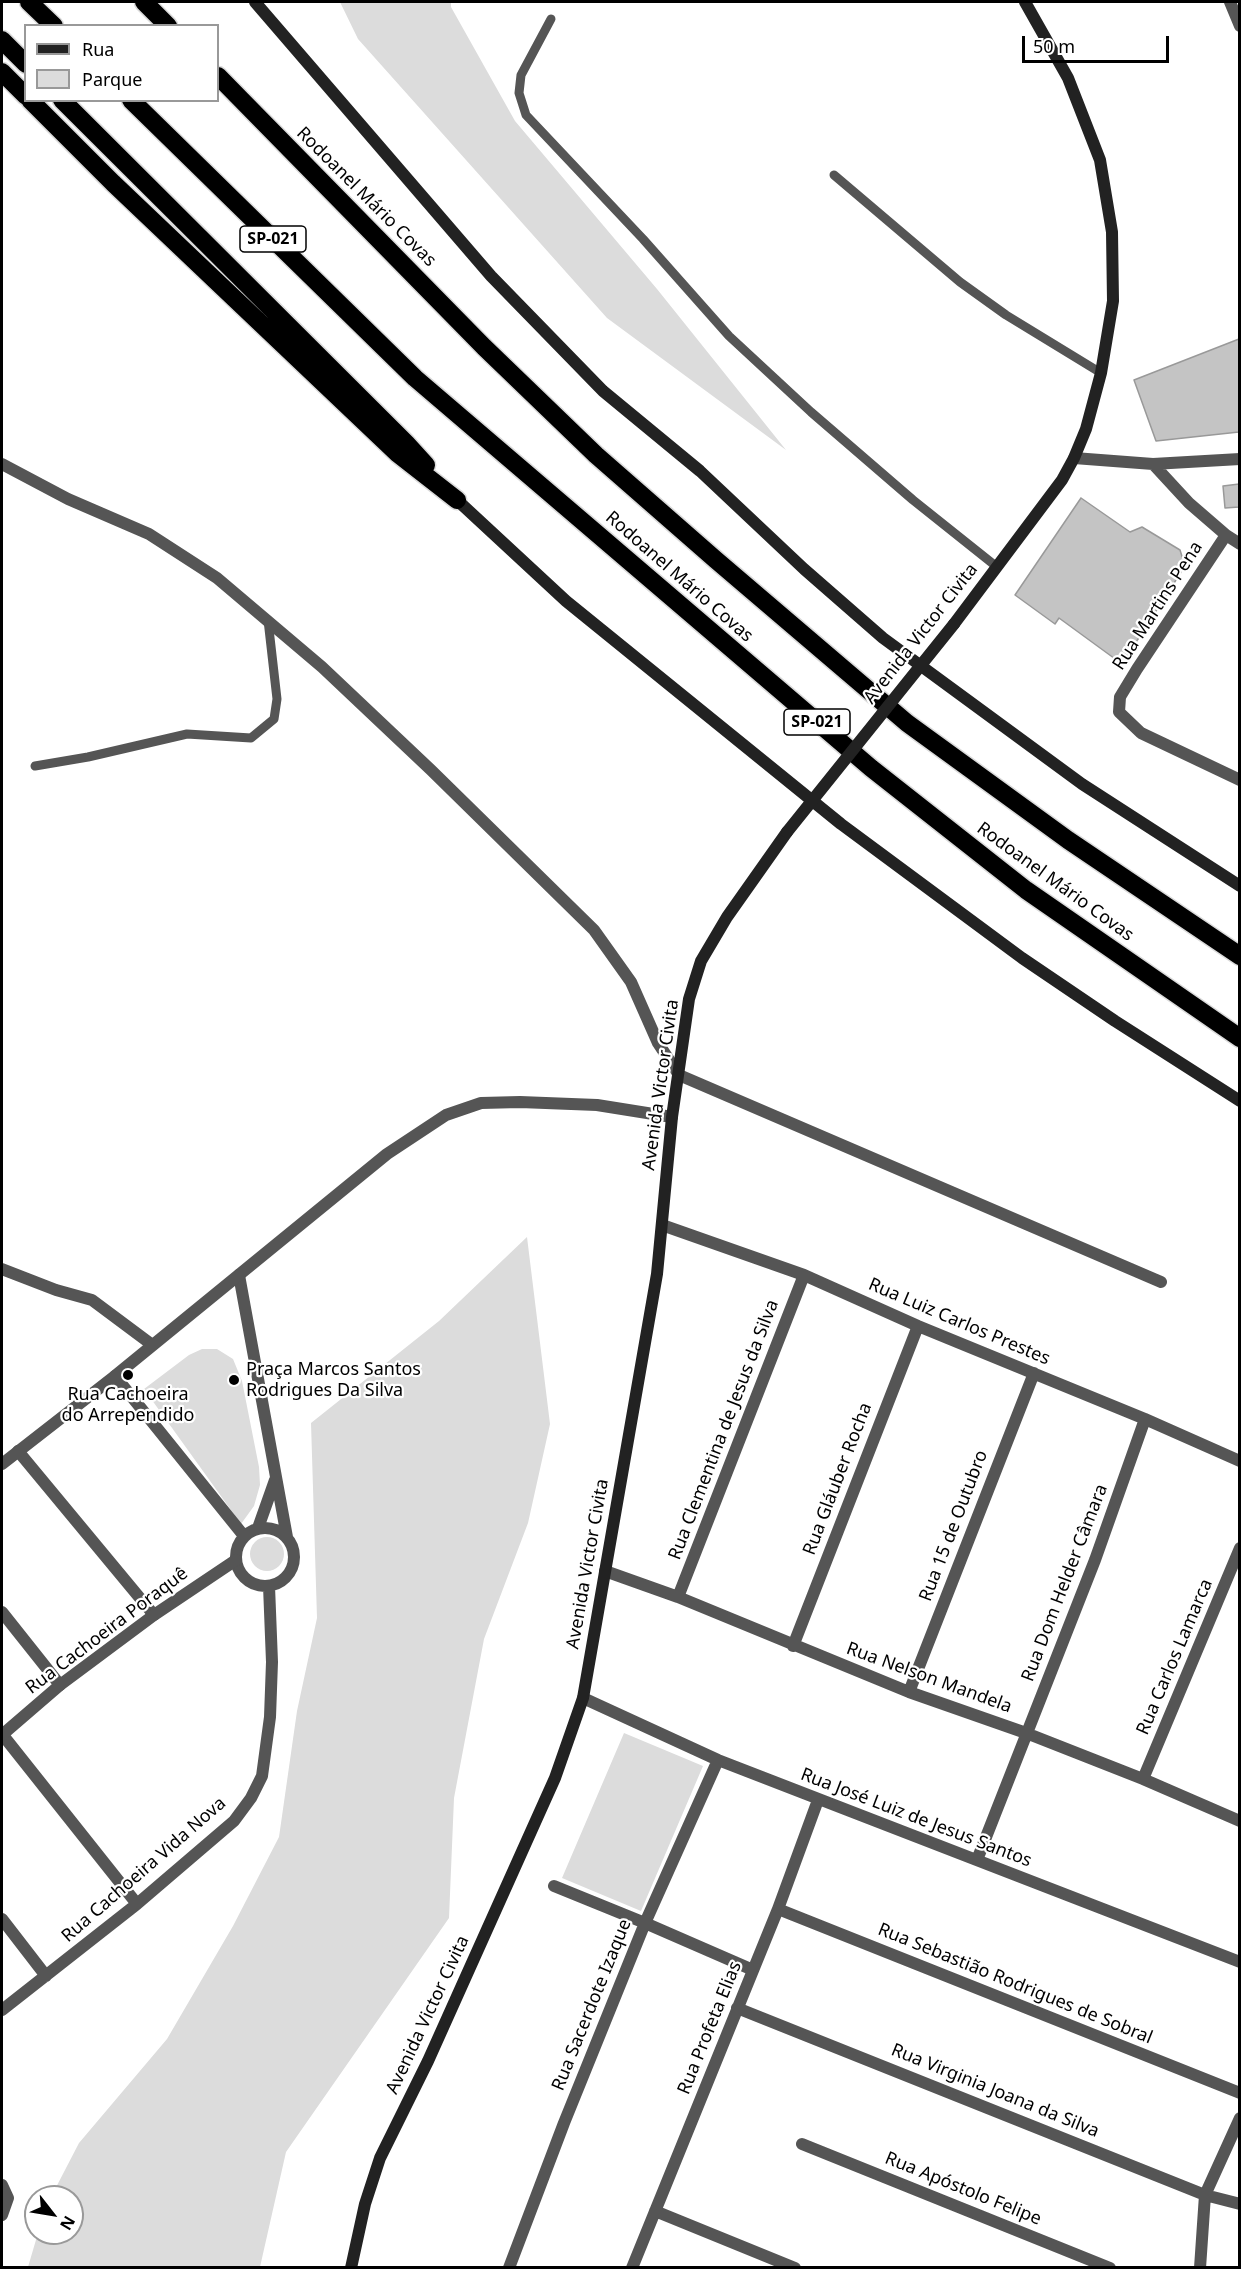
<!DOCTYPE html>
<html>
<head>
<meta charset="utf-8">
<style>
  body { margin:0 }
  #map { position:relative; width:1241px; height:2269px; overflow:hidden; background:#fff; font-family:"Noto Sans",sans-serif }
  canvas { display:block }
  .frame { position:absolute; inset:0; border:3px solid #000; pointer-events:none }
  .legend { position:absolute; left:24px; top:24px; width:195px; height:78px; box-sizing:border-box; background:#fff; border:2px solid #999; margin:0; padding:8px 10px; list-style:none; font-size:18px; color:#000 }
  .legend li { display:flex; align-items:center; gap:12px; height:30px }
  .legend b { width:30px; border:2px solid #999 }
  .north { position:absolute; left:24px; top:2185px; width:60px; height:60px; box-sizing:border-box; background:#fff; border:2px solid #999; border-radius:50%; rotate:121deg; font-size:16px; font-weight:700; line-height:24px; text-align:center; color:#000 }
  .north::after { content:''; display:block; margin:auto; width:21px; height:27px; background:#000; clip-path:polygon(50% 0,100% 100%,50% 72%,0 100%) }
  .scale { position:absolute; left:1022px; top:36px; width:147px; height:27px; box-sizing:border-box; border:3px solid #000; border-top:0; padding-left:8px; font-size:18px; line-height:21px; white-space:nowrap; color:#000; -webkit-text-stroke:4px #fff; paint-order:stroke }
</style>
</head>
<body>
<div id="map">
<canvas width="1241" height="2269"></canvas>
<div class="frame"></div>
<ul class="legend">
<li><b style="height:8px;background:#222"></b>Rua</li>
<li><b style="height:16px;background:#dcdcdc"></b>Parque</li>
</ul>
<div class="north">N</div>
<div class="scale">50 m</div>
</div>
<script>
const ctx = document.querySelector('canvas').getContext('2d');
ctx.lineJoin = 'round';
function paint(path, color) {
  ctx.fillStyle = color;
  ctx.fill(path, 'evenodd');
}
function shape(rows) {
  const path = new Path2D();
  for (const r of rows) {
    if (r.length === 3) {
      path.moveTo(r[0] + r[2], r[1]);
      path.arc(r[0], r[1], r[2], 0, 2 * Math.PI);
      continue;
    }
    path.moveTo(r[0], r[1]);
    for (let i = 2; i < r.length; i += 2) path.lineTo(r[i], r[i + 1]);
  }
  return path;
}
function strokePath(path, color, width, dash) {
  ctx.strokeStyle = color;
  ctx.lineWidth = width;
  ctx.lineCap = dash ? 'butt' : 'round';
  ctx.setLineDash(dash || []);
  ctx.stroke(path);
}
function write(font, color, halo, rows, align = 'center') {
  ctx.font = font + ' "Noto Sans",sans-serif';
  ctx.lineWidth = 4.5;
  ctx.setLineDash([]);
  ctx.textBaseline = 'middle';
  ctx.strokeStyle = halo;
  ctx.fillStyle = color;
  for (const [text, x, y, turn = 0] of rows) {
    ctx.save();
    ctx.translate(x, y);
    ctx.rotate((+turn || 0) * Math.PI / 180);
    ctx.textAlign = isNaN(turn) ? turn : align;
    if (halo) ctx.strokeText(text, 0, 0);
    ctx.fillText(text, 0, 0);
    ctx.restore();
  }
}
paint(shape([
  [340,2,451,2,451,7,515,121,657,289,786,450,607,318,358,39],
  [527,1237,550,1424,528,1523,484,1639,454,1798,449,1918,286,2152,260,2267,28,2267,38,2233,72,2233,72,2197,51,2197,79,2143,167,2039,233,1926,279,1837,297,1711,317,1618,311,1423,439,1321],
  [202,1349,217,1349,233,1359,242,1381,259,1467,260,1485,254,1506,241,1524,144,1389,189,1355],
  [267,1554,17],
  [624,1733,703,1766,641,1911,562,1878]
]), '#dcdcdc');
const building = shape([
  [1239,339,1239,432,1156,441,1134,380,1239,339],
  [1239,484,1239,507,1225,508,1223,486,1239,484],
  [1081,498,1130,532,1142,527,1180,550,1185,566,1122,664,1059,618,1055,624,1015,595,1081,498]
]);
paint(building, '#c4c4c4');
strokePath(building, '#999', 1.5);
const motorway = shape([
  [29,2,54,26],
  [144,2,168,26],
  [2,40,26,64],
  [2,72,26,96],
  [218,76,484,347,596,455,716,560,907,723,1068,840,1240,956],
  [30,100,113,183,398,454,457,500],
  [62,100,406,443,426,465],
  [131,100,415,378,871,768,1026,890,1240,1038]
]);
strokePath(motorway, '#dbdbdb', 21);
strokePath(shape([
  [551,19,521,75,519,93,526,115,643,239,729,336,811,412,913,500,997,567],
  [834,175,960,282,1006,315,1101,373],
  [35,766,88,757,187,734,251,738,274,719,277,699,268,620]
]), '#555', 9);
strokePath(shape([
  [1230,2,1240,26],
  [1074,458,1153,464,1240,459],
  [2,464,68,499,149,534,217,578,322,667,431,770,594,930,631,982,658,1043,679,1075,1161,1282],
  [1153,464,1189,503,1226,535,1240,544],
  [1226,535,1137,669,1120,697,1119,712,1141,733,1240,780],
  [662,1225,804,1275,918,1326,1145,1419,1240,1461],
  [2,1269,56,1290,92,1300,151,1344],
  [239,1275,287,1537],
  [115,1376,244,1536],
  [18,1451,154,1615],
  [265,1557,29],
  [258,1528,275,1480],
  [605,1571,678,1597,909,1692,1026,1733,1143,1779,1240,1821],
  [678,1597,804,1275],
  [2,1612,60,1685],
  [793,1646,918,1326],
  [909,1692,1034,1373],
  [583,1698,718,1760,1240,1962],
  [2,1734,137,1904],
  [1143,1779,1240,1548],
  [977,1860,1095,1560,1145,1419],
  [554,1886,645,1923,753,1970],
  [778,1909,1240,2093],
  [2,1919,46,1976],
  [737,2008,1205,2195,1240,2204],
  [2,2010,137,1904,234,1821,251,1798,262,1776,270,1717,272,1662,269,1586],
  [802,2144,1110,2268],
  [2,2185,8,2198,2,2215],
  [655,2211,795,2268],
  [509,2268,564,2123,645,1923,718,1760],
  [632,2268,778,1909,818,1800],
  [1200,2268,1205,2195,1240,2118]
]), '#555', 12);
strokePath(shape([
  [2,1464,115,1376,387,1154,446,1115,481,1103,520,1102,597,1105,672,1117],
  [2,1735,60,1685,154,1615,236,1560]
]), '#555', 12);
strokePath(shape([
  [255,2,491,276,603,391,700,471,804,569,883,638,1082,784,1240,886],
  [457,500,566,601,841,824,1022,958,1115,1021,1240,1101],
  [954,624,1062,480,1074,458,1086,429,1101,373,1113,301,1112,232,1100,160,1068,78,1025,2],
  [351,2268,365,2204,380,2158,428,2061,555,1778,583,1698,657,1274,672,1117,689,999,701,961,727,917,787,832]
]), '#222', 12);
strokePath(motorway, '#000', 18);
strokePath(shape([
  [787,832,954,624]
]), '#222', 12);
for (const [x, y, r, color] of [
  [128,1375,6,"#000"],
  [234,1380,6,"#000"]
]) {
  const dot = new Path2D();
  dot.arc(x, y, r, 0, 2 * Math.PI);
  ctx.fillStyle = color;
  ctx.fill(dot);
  strokePath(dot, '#fff', 2);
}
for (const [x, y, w] of [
  [273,239,66],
  [817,722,66]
]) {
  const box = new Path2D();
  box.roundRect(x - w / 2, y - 13, w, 26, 4.5);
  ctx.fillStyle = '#fff';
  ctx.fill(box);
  strokePath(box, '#000', 1.5);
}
write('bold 16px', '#000', null, [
  ["SP-021",273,239],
  ["SP-021",817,722]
]);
write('18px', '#000', '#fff', [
  ["Rodoanel Mário Covas",366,197,45],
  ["Rodoanel Mário Covas",679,577,41],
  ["Rua Martins Pena",1158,606,-57],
  ["Avenida Victor Civita",921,634,-52],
  ["Rodoanel Mário Covas",1055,882,36],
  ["Avenida Victor Civita",661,1085,-82],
  ["Rua Luiz Carlos Prestes",959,1322,23],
  ["Rua Clementina de Jesus da Silva",724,1430,-69],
  ["Rua Gláuber Rocha",838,1479,-69],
  ["Rua 15 de Outubro",954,1526,-69],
  ["Avenida Victor Civita",588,1564,-80],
  ["Rua Dom Helder Câmara",1065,1583,-69],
  ["Rua Cachoeira Poraquê",107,1631,-37],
  ["Rua Carlos Lamarca",1175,1657,-67],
  ["Rua Nelson Mandela",929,1678,20],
  ["Rua José Luiz de Jesus Santos",916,1818,21],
  ["Rua Cachoeira Vida Nova",144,1870,-41],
  ["Rua Sebastião Rodrigues de Sobral",1015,1984,22],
  ["Rua Sacerdote Izaque",592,2005,-68],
  ["Avenida Victor Civita",428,2015,-65],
  ["Rua Profeta Elias",710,2028,-68],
  ["Rua Virginia Joana da Silva",995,2091,22],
  ["Rua Apóstolo Felipe",963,2189,22]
]);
write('18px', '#000', '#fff', [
  ["Praça Marcos Santos",246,1370],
  ["Rodrigues Da Silva",246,1391],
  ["Rua Cachoeira",128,1395,"center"],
  ["do Arrependido",128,1416,"center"]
], 'left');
</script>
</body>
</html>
